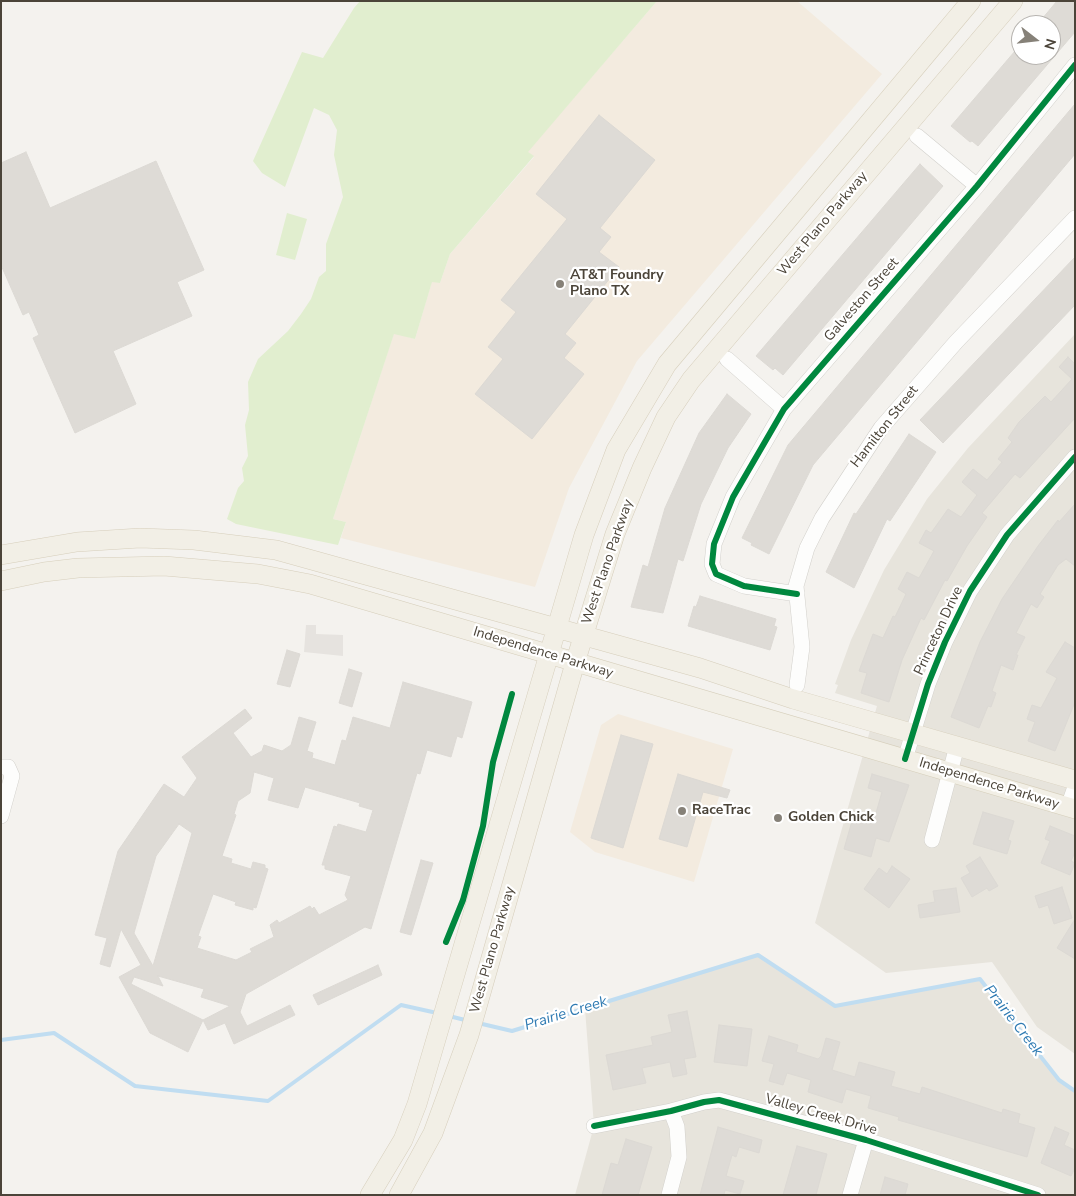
<!DOCTYPE html>
<html>
<head>
<meta charset="utf-8">
<style>
  body { margin:0 }
  #map { position:relative; width:1076px; height:1196px; overflow:hidden; background:#f4f2ee; font-family:"Nunito Sans",sans-serif }
  canvas { display:block }
  .frame { position:absolute; inset:0; border:2px solid #4b4439; pointer-events:none }
  .north { position:absolute; left:1011px; top:15px; width:50px; height:50px; box-sizing:border-box; background:#fff; border:1px solid #b7b4b0; border-radius:50%; rotate:106deg; font-size:14px; font-weight:700; line-height:20px; text-align:center; color:#4b4439 }
  .north::after { content:''; display:block; margin:auto; width:18px; height:22px; background:#868178; clip-path:polygon(50% 0,100% 100%,50% 72%,0 100%) }
</style>
</head>
<body>
<div id="map">
<canvas width="1076" height="1196"></canvas>
<div class="frame"></div>
<div class="north">N</div>
</div>
<script>
const ctx = document.querySelector('canvas').getContext('2d');
ctx.lineJoin = 'round';
function paint(path, color) {
  ctx.fillStyle = color;
  ctx.fill(path, 'evenodd');
}
function shape(rows) {
  const path = new Path2D();
  for (const r of rows) {
    path.moveTo(r[0], r[1]);
    for (let i = 2; i < r.length; i += 2) path.lineTo(r[i], r[i + 1]);
  }
  return path;
}
function strokePath(path, color, width, dash) {
  ctx.strokeStyle = color;
  ctx.lineWidth = width;
  ctx.lineCap = dash ? 'butt' : 'round';
  ctx.setLineDash(dash || []);
  ctx.stroke(path);
}
function write(font, color, halo, rows, align = 'center') {
  ctx.font = font + ' "Nunito Sans",sans-serif';
  ctx.lineWidth = 4.5;
  ctx.setLineDash([]);
  ctx.textBaseline = 'middle';
  ctx.strokeStyle = halo;
  ctx.fillStyle = color;
  for (const [text, x, y, turn = 0] of rows) {
    ctx.save();
    ctx.translate(x, y);
    ctx.rotate((+turn || 0) * Math.PI / 180);
    ctx.textAlign = isNaN(turn) ? turn : align;
    if (halo) ctx.strokeText(text, 0, 0);
    ctx.fillText(text, 0, 0);
    ctx.restore();
  }
}
paint(shape([
  [1075,334,1075,1054,1037,1027,992,962,886,973,815,923,877,706,835,693,838,685,835,684,851,640,884,570,927,499,968,448],
  [758,955,835,1006,980,979,1058,1080,1075,1091,1075,1195,575,1195,594,1126,585,1009]
]), '#e7e4dc');
paint(shape([
  [657,1,797,1,882,74,637,361,569,488,535,587,341,538,346,522,333,519,394,333,415,339,432,281,440,283,450,254,534,157,527,152],
  [618,714,733,749,694,882,595,852,570,832,601,725]
]), '#f3ebdf');
paint(shape([
  [360,1,657,1,528,152,534,156,450,254,440,283,432,282,415,339,394,334,333,519,346,522,338,545,236,524,227,519,238,488,244,481,242,468,248,456,245,425,249,410,248,382,258,359,288,331,301,314,311,299,319,277,326,271,326,244,343,197,334,155,337,130,329,115,314,108,285,187,262,173,253,161,302,52,323,58,354,8],
  [287,213,307,219,295,260,276,255]
]), '#e1eecf');
paint(shape([
  [306,625,316,625,316,634,343,635,343,656,304,652]
]), '#e6e3df');
strokePath(shape([
  [449,1016,469,1021],
  [478,1023,512,1031,758,955,835,1006,980,979,1059,1080,1075,1091],
  [1,1040,54,1033,135,1086,268,1101,401,1005,437,1013]
]), '#c0ddf1', 4);
const building = shape([
  [1057,1,1075,1,1075,32,978,146,972,141,970,142,951,126,1021,44,1021,55,1051,55,1051,25,1037,25,1057,1],
  [1075,104,1075,154,813,465,769,554,751,545,752,543,742,538,788,445,1075,104],
  [599,115,655,160,600,228,611,237,599,252,619,267,565,334,576,343,564,358,584,374,532,439,475,394,503,359,488,347,516,312,501,300,567,219,536,194,599,115],
  [26,152,50,208,156,161,204,270,177,282,192,316,113,351,136,404,75,433,33,338,39,335,29,312,23,315,1,265,1,163,26,152],
  [920,164,943,186,783,375,775,368,773,370,756,356,920,164],
  [1075,257,1075,305,943,443,920,420,1075,257],
  [1068,357,1075,364,1075,418,1020,478,1015,474,982,513,987,517,967,546,947,581,945,580,924,620,921,618,902,660,889,702,861,693,867,673,859,671,873,634,883,638,893,616,895,617,906,594,898,589,907,572,919,578,934,551,919,543,926,530,931,533,948,509,961,517,977,495,962,482,973,469,987,480,1002,462,998,459,1012,442,1008,438,1019,422,1045,396,1051,402,1072,379,1059,367,1068,357],
  [727,394,751,414,728,448,701,504,683,561,678,559,663,613,631,607,643,565,648,567,665,508,699,433,727,394],
  [909,434,936,452,890,521,887,519,854,588,826,572,854,513,856,514,909,434],
  [1075,504,1075,566,1066,559,1058,565,1040,594,1044,597,1037,608,1031,604,1016,633,1025,637,1016,655,1018,655,1013,670,1001,665,992,691,996,693,991,707,988,706,979,728,951,717,980,642,1002,599,1038,546,1058,520,1059,522,1075,504],
  [700,596,776,619,774,626,777,627,770,650,688,626,694,606,696,607,700,596],
  [1065,642,1075,648,1075,702,1055,751,1028,741,1035,722,1027,719,1032,705,1041,708,1057,678,1046,672,1065,642],
  [287,650,300,654,290,687,277,684,287,650],
  [349,669,362,673,352,707,339,703,349,669],
  [403,682,472,702,462,738,457,736,451,757,427,750,420,774,417,773,371,929,365,927,246,994,240,1012,247,1026,290,1005,295,1015,234,1044,225,1023,208,1030,203,1020,188,1052,150,1033,119,977,141,965,121,929,110,967,100,964,107,938,95,935,118,851,164,784,184,797,197,778,182,757,245,709,252,718,233,733,251,757,262,751,264,745,282,751,291,745,299,717,316,722,307,751,313,753,312,758,335,765,342,740,346,741,353,717,390,728,403,682],
  [254,772,274,778,268,800,298,808,305,787,360,803,359,806,373,810,366,832,338,824,337,827,334,826,322,865,325,865,325,869,351,876,345,895,348,900,319,915,314,907,312,909,310,906,279,923,277,920,270,925,274,937,250,949,252,952,236,960,197,948,201,937,198,936,213,894,236,902,235,905,253,910,253,907,256,908,268,869,265,868,265,865,253,862,251,869,231,863,232,859,222,856,236,815,234,814,238,801,250,793,254,772],
  [179,824,192,833,153,966,134,933,156,856,179,824],
  [158,976,204,989,201,997,230,1006,203,1020,131,984,134,977,163,986,158,976],
  [621,735,653,744,623,848,591,838,621,735],
  [678,774,730,790,727,798,703,792,687,847,659,839,678,774],
  [872,774,909,785,889,842,876,838,871,857,844,849,854,814,874,820,882,792,868,788,872,774],
  [983,812,1014,821,1008,840,1011,841,1007,854,973,844,983,812],
  [1050,826,1075,836,1075,852,1071,861,1075,863,1070,875,1041,863,1050,841,1045,839,1050,826],
  [980,857,998,886,989,891,987,888,972,897,961,878,970,873,966,866,980,857],
  [421,860,433,863,411,935,400,932,421,860],
  [892,866,910,879,889,908,864,889,879,868,887,874,892,866],
  [1062,887,1072,918,1054,924,1048,905,1039,908,1035,896,1062,887],
  [956,888,960,912,920,918,918,905,935,902,933,891,956,888],
  [1075,919,1075,959,1057,948,1075,919],
  [378,965,382,975,318,1005,313,995,378,965],
  [687,1011,696,1057,684,1059,687,1074,673,1077,670,1062,642,1068,646,1083,613,1090,606,1055,653,1045,651,1037,672,1032,668,1015,687,1011],
  [719,1025,752,1029,747,1066,714,1062,719,1025],
  [769,1036,798,1045,796,1052,818,1059,821,1056,826,1038,840,1042,832,1070,855,1077,859,1062,895,1072,891,1086,920,1094,922,1087,1002,1113,1003,1109,1020,1114,1018,1123,1035,1128,1027,1157,898,1120,899,1117,868,1108,871,1096,846,1089,842,1103,808,1092,811,1080,787,1073,783,1085,769,1081,774,1064,762,1061,769,1036],
  [718,1127,762,1140,759,1153,739,1147,736,1157,732,1155,726,1176,744,1181,740,1194,725,1190,724,1195,700,1195,718,1127],
  [1055,1127,1069,1133,1064,1145,1075,1150,1075,1168,1071,1176,1041,1163,1055,1127],
  [626,1139,652,1147,638,1195,602,1195,611,1163,618,1165,626,1139],
  [797,1146,827,1154,816,1195,783,1195,797,1146],
  [885,1177,908,1184,905,1195,880,1195,885,1177]
]);
paint(building, '#dedbd6');
strokePath(building, '#dcd9d4', 1);
const minor = shape([
  [917,136,977,186],
  [727,359,784,409],
  [797,594,744,586,716,574,712,564,714,544,733,497,784,409,977,186,1075,65],
  [797,685,802,647,796,586,807,548,822,518,881,428,956,342,1075,218],
  [905,759,928,684,945,642,970,591,1007,535,1075,457],
  [1,767,8,767,12,776,1,816],
  [1068,807,1075,787],
  [932,840,957,746],
  [594,1126,671,1111,704,1102,719,1100,866,1140,1038,1195],
  [669,1195,679,1157,677,1127,671,1111],
  [850,1195,866,1140]
]);
const major = shape([
  [1,555,77,542,140,538,194,540,276,550,700,668,793,699,1075,780],
  [1,581,44,572,78,568,164,566,258,574,310,584,1075,809],
  [370,1195,403,1140,417,1104,584,535,616,450,667,364,971,1],
  [399,1195,433,1133,469,1035,575,663,615,534,642,468,666,417,691,380,1013,1]
]);
strokePath(minor, '#d2d0cb', 16);
strokePath(major, '#d6cebb', 20);
strokePath(minor, '#fdfdfc', 15);
strokePath(major, '#f2efe6', 19);
strokePath(shape([
  [797,594,744,586,716,574,712,564,714,544,733,497,784,409,977,186,1075,65],
  [905,759,928,684,945,642,970,591,1007,535,1075,457],
  [446,942,463,900,483,826,493,762,512,694],
  [594,1126,671,1111,704,1102,719,1100,866,1140,1038,1195]
]), '#00873e', 6);
for (const [x, y, r, color] of [
  [560,284,5,"#868178"],
  [682,811,5,"#868178"],
  [778,818,5,"#868178"]
]) {
  const dot = new Path2D();
  dot.arc(x, y, r, 0, 2 * Math.PI);
  ctx.fillStyle = color;
  ctx.fill(dot);
  strokePath(dot, '#fff', 2);
}
write('14px', '#4b4439', '#fff', [
  ["West Plano Parkway",823,224,-50],
  ["Galveston Street",862,300,-49],
  ["Hamilton Street",885,427,-52],
  ["West Plano Parkway",608,562,-71],
  ["Princeton Drive",939,631,-65],
  ["Independence Parkway",543,653,17],
  ["Independence Parkway",989,784,17],
  ["West Plano Parkway",493,950,-74],
  ["Valley Creek Drive",821,1115,16]
]);
write('bold 14px', '#4b4439', '#fff', [
  ["AT&T Foundry",570,276],
  ["Plano TX",570,292],
  ["RaceTrac",692,811],
  ["Golden Chick",788,818]
], 'left');
write('italic 15px', '#2e7ab2', '#fff', [
  ["Prairie Creek",566,1014,-17],
  ["Prairie Creek",1013,1021,52]
]);
</script>
</body>
</html>
